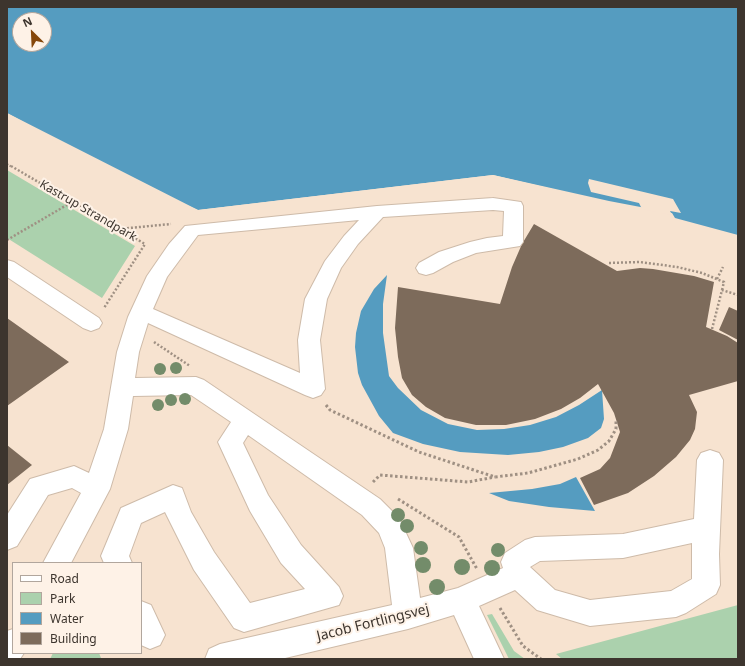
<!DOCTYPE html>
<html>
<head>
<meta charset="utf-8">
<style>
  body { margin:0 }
  #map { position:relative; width:745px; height:666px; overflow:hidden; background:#f7e3d0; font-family:"Noto Sans",sans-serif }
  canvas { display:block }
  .frame { position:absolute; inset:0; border:8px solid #3d352e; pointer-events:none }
  .legend { position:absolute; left:12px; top:562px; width:130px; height:92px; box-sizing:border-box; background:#fef2e7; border:1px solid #b1a69d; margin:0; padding:5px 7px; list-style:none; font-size:12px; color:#3d352e }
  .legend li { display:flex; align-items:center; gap:8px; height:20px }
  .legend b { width:20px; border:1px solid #b1a69d }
  .north { position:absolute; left:12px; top:12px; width:40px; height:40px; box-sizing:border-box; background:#fef2e7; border:1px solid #b1a69d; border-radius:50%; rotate:336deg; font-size:11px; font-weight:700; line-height:16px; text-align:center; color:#3d352e }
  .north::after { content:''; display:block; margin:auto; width:14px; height:18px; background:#86470a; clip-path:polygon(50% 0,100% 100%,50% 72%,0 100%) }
</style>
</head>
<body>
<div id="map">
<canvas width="745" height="666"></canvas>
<div class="frame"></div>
<ul class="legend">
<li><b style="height:5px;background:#fff"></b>Road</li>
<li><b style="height:11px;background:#abd1ad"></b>Park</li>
<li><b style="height:11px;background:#559cc0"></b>Water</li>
<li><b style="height:11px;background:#7d6b5b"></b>Building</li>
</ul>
<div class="north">N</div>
</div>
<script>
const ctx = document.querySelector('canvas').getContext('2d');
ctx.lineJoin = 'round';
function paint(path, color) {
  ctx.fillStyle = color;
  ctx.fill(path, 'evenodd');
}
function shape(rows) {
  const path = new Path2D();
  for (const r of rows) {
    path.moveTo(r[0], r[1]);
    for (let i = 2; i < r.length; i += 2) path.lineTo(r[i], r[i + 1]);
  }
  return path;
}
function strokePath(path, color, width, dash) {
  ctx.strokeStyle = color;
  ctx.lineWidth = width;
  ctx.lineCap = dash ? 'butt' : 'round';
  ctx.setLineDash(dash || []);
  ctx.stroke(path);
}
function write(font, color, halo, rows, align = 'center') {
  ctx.font = font + ' "Noto Sans",sans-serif';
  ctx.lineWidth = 4;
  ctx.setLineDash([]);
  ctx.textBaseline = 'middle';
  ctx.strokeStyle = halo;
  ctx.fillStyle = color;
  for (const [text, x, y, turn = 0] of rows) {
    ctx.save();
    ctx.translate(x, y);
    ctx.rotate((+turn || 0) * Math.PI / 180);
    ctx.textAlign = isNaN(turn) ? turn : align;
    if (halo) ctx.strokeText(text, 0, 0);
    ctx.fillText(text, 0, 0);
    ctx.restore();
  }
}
paint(shape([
  [7,170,135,246,102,298,7,238],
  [738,605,738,659,562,659,556,654],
  [492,614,514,651,525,659,509,659,487,615],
  [53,653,99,653,101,658,50,659]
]), '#abd1ad');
paint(shape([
  [7,7,738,7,738,235,675,218,672,213,609,201,493,175,198,210,136,183,7,113],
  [20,20,44,20,44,44,20,44],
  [387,275,383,304,383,333,389,376,398,388,421,410,448,424,477,430,504,429,530,425,556,417,579,405,602,390,604,419,601,428,588,438,563,447,539,452,508,455,460,452,423,444,393,433,379,416,362,385,358,373,355,347,356,333,361,311,374,289],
  [576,477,595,511,549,507,509,501,489,493,532,489,560,484]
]), '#559cc0');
paint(shape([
  [7,113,198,210,493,175,624,206,493,177,197,212,135,185,7,115],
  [589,179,673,199,681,213,670,211,675,220,671,215,642,209,639,203,591,192,588,183]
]), '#f7e3d0');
paint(shape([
  [534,224,617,271,640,268,653,269,694,276,714,282,706,327,727,336,738,343,738,381,689,395,697,412,695,429,690,440,676,457,654,476,628,493,594,505,580,478,600,469,610,458,620,432,614,413,598,384,580,398,561,409,535,419,506,425,476,425,445,418,426,407,412,395,402,378,398,357,395,328,398,287,500,304,512,267,522,244],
  [729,307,738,311,738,340,719,330],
  [7,318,69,362,7,406],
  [7,445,32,465,7,485]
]), '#7d6b5b');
const minor = shape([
  [493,198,521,202,523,206,523,242,520,246,476,253,453,262,433,273,426,275,419,273,416,268,419,263,439,252,470,242,487,238,503,236,504,211,493,210,383,217,358,244,341,268,327,299,320,340,325,389,321,395,313,398,305,395,148,323,139,352,135,378,196,377,204,380,380,499,399,518,413,548,420,598,458,588,503,568,501,562,505,553,525,540,535,537,623,534,694,519,697,460,701,453,710,450,719,453,723,460,719,554,720,585,716,594,686,613,676,617,590,626,537,610,515,590,479,606,504,659,474,659,454,615,408,629,281,659,205,659,209,649,220,644,392,605,385,548,379,533,362,515,248,435,243,443,268,495,301,545,339,587,343,596,339,605,244,632,234,628,194,570,165,512,141,523,129,556,132,563,104,563,101,556,121,508,173,485,182,488,191,512,214,552,250,603,305,589,281,563,250,511,218,442,231,422,191,395,133,396,128,429,110,489,71,563,43,563,81,493,72,488,48,495,17,546,7,550,7,515,30,479,74,466,89,473,104,429,117,352,128,317,147,276,169,244,185,226,377,206,493,198],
  [359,220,344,236,325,261,305,299,298,340,300,373,153,309,167,277,198,235,359,220],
  [692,543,692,579,671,591,590,600,555,590,530,567,540,561,623,558,692,543],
  [7,260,14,262,99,318,102,323,99,328,91,331,83,328,7,277,7,260],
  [141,601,151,605,165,635,160,645,150,649,141,645,141,601],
  [13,629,13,653,24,653,20,659,7,659,7,631,13,629]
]);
strokePath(minor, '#cebba9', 2);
strokePath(shape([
  [7,164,12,167]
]), '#9f9083', 2, [1.5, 1.5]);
strokePath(shape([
  [11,166,145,244,104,308],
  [119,229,171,224],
  [7,240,72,202],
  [609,263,640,262,677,267,702,273,724,282,722,290],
  [717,279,723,267],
  [712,329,722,290,738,295],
  [154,342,190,366]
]), '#9f9083', 2.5, [2, 2]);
strokePath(shape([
  [326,405,330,410,419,452,495,477,528,473,578,459,598,450,609,441,616,429,616,421],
  [373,482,380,475,468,482,495,477],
  [398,499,459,537,477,569],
  [500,608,523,646,541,659]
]), '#9f9083', 3, [2.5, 2.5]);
paint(minor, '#fff');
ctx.fillStyle = '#738c6a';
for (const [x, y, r] of [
  [176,368,6],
  [160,369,6],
  [185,399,6],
  [171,400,6],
  [158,405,6],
  [398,515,7],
  [407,526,7],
  [421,548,7],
  [498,550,7],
  [423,565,8],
  [462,567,8],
  [492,568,8],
  [437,587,8]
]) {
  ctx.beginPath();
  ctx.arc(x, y, r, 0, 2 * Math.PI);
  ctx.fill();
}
write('12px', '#3d352e', '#fef2e7', [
  ["Kastrup Strandpark",88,211,30]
]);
write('14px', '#3d352e', '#fef2e7', [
  ["Jacob Fortlingsvej",373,623,-14]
]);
</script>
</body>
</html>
